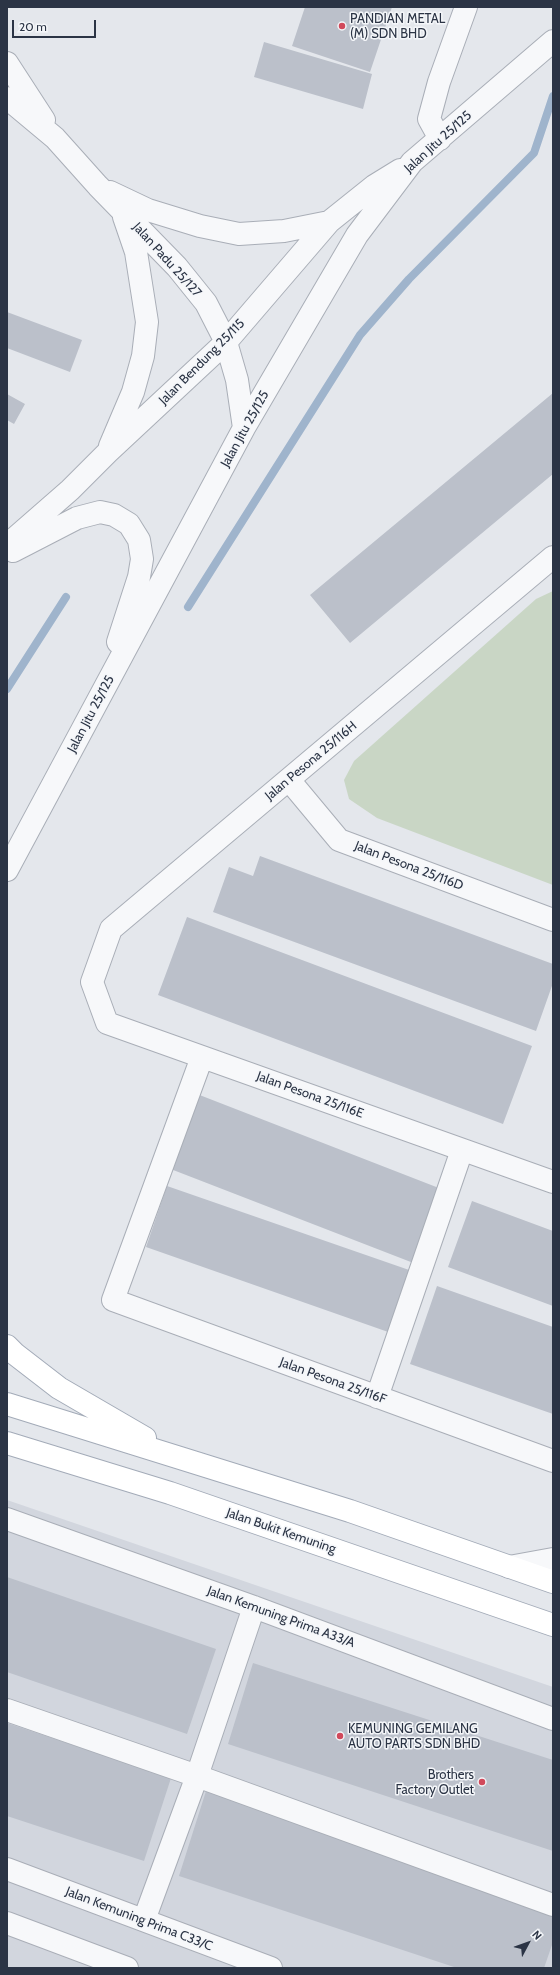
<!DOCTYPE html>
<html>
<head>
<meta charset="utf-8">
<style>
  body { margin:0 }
  #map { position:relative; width:560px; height:1975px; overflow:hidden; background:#e4e7ec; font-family:Cabin,sans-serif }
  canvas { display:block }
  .frame { position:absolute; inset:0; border:8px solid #2b3445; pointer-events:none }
  .north { position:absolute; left:508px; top:1923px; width:40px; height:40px; -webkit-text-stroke:3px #f4f6f9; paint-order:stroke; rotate:49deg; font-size:11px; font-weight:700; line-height:16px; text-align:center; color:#2b3445 }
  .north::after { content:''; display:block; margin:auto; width:14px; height:18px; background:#2b3445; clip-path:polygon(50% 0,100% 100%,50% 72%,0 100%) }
  .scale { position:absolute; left:12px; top:20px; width:84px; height:18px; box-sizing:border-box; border:2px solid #2b3445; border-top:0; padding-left:5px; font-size:12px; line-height:14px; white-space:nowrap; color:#2b3445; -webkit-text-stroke:3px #f4f6f9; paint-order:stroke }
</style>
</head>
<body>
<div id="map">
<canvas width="560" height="1975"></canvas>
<div class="frame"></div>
<div class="north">N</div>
<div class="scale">20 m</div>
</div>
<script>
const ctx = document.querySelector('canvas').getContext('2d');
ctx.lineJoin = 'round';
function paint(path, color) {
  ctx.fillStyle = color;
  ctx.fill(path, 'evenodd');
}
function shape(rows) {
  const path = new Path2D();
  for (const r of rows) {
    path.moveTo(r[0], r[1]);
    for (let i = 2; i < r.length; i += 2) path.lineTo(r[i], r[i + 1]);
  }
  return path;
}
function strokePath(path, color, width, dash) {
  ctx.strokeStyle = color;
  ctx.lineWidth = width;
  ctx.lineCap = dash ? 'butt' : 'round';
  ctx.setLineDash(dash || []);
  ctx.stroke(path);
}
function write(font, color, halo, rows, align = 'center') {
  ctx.font = font + ' Cabin,sans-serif';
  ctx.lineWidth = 3;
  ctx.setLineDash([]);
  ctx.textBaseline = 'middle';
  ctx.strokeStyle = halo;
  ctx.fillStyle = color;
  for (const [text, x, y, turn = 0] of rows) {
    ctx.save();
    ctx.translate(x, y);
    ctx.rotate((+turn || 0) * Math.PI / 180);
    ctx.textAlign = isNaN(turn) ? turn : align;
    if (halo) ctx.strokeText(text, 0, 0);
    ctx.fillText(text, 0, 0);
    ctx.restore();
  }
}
paint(shape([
  [7,1500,553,1687,553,1968,7,1968]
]), '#d2d6de');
paint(shape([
  [553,591,553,885,377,818,349,799,344,780,354,761,536,599]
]), '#c9d6c5');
strokePath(shape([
  [188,607,360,335,409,279,534,153,553,96],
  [7,689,66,597]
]), '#9fb4cc', 8);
paint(shape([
  [305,7,392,7,370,72,292,46],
  [264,42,372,74,363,109,254,77],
  [7,312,82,340,70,372,7,348],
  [553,393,553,474,350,643,310,595],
  [7,394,25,404,14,424,7,420],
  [260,856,553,964,553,983,536,1031,213,912,229,867,253,876],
  [187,917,532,1046,503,1124,158,995],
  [197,1094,444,1190,416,1264,168,1168],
  [167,1186,412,1271,391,1333,146,1247],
  [472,1201,553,1231,553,1306,448,1267],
  [437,1286,553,1327,553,1414,410,1364],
  [7,1577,216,1649,187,1734,7,1672],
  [253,1663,553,1760,553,1851,228,1744],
  [7,1723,171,1778,144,1861,7,1816],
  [206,1791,553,1907,553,1942,544,1968,457,1968,179,1876]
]), '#bbc0ca');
const minor = shape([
  [7,63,44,120],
  [7,98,55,138,98,186,177,267,206,303,226,342,237,380,244,428],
  [440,139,429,119,439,82,466,7],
  [110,192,148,210,200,226,239,234,284,231,329,222],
  [110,446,133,392,143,356,147,322,136,252,124,217],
  [7,545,70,490,108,452,226,342,329,222,374,186,400,170],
  [13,551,77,518,100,512,114,515,129,524,139,540,142,559,139,577,118,642],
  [553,557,111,929,92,982,107,1023,553,1182],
  [289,780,339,840,553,920],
  [7,870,244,428,357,235,412,162,553,41],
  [202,1057,113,1300,553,1461],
  [377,1397,462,1150],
  [7,1519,254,1607,553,1719],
  [509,1567,553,1559],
  [7,1710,197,1776,553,1905],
  [7,1869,271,1968],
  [144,1920,197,1776,254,1607],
  [7,1923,127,1968]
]);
const major = shape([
  [7,1346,15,1354,59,1388,145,1438],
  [7,1404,350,1511,553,1582],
  [7,1443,170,1493,553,1625]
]);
strokePath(minor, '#a9aeb7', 24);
strokePath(major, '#a3abb8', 24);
strokePath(minor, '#f7f8fa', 22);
strokePath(major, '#fff', 22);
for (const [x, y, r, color] of [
  [342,26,4,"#d1495b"],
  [340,1736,4,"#d1495b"],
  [482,1782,4,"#d1495b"]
]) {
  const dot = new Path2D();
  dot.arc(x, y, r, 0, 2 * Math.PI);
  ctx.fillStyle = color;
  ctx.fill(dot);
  strokePath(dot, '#f4f6f9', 1.5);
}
write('13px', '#2b3445', '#f4f6f9', [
  ["PANDIAN METAL",350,19],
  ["(M) SDN BHD",350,34],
  ["KEMUNING GEMILANG",348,1729],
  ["AUTO PARTS SDN BHD",348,1744],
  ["Brothers",474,1775,"right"],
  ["Factory Outlet",474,1790,"right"]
], 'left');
write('13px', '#2b3445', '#f4f6f9', [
  ["Jalan Jitu 25/125",438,142,-42],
  ["Jalan Padu 25/127",167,260,48],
  ["Jalan Bendung 25/115",202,362,-45],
  ["Jalan Jitu 25/125",245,429,-61],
  ["Jalan Jitu 25/125",91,714,-62],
  ["Jalan Pesona 25/116H",311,761,-40],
  ["Jalan Pesona 25/116D",409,866,21],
  ["Jalan Pesona 25/116E",310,1095,20],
  ["Jalan Pesona 25/116F",333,1381,20],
  ["Jalan Bukit Kemuning",281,1531,19],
  ["Jalan Kemuning Prima A33/A",281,1617,20],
  ["Jalan Kemuning Prima C33/C",139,1919,21]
]);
</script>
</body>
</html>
